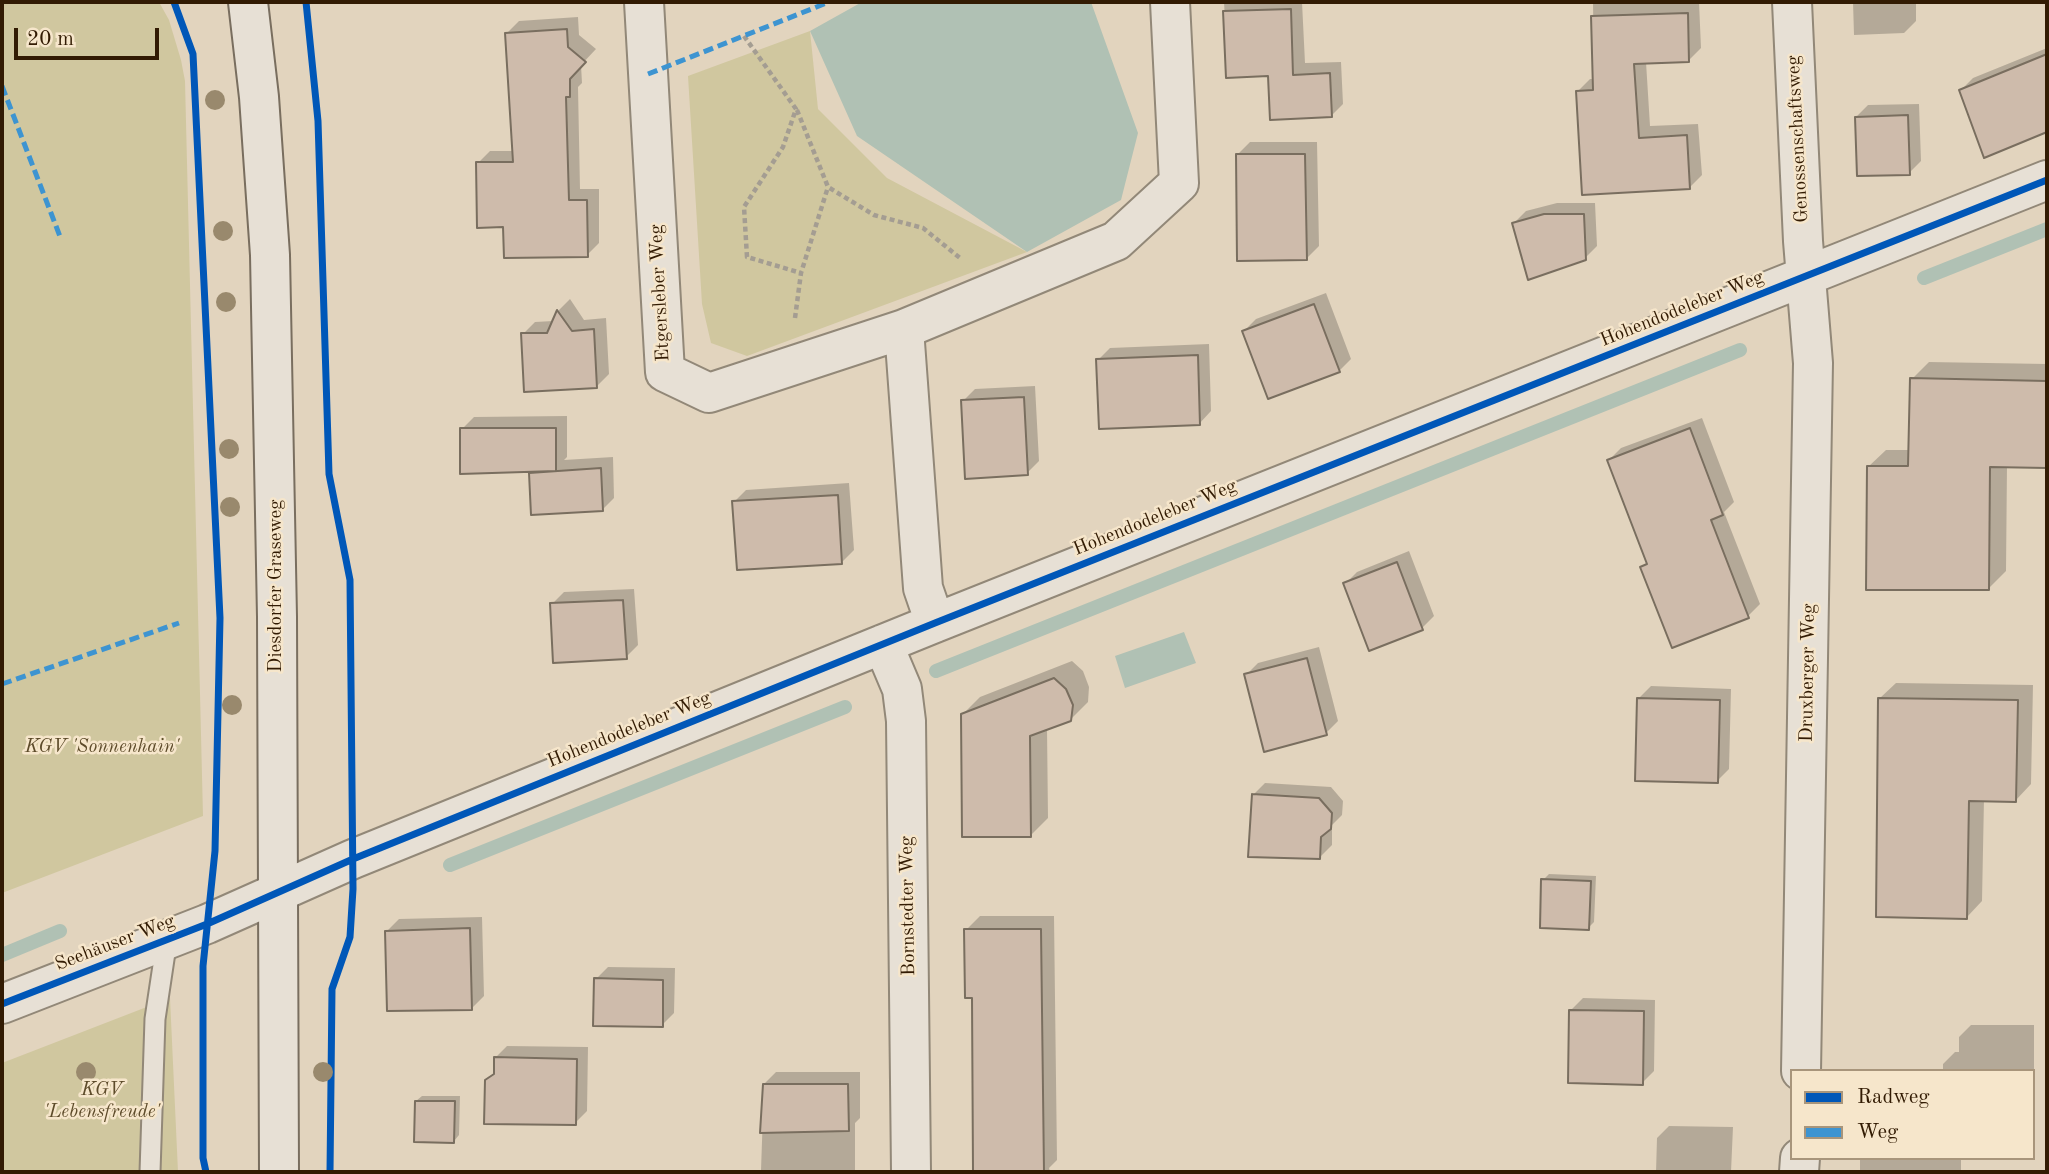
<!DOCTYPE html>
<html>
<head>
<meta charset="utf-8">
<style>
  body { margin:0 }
  #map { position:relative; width:2049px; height:1174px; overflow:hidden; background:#e2d4be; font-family:"Old Standard TT",serif }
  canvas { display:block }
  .frame { position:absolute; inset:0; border:4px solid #321b03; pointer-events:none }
  .legend { position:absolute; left:1790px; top:1069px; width:245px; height:91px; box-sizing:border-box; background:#f6e6cb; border:2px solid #a8957b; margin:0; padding:9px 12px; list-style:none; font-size:21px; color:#321b03 }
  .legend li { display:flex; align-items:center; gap:14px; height:35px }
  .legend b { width:35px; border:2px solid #a8957b }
  .scale { position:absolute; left:14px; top:28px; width:145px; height:32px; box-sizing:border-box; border:4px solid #321b03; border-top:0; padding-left:9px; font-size:21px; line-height:24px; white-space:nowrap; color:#321b03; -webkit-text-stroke:5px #f6e6cb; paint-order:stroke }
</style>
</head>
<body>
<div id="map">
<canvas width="2049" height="1174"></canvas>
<div class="frame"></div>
<ul class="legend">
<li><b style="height:9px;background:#0057b8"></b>Radweg</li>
<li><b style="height:9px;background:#3d94d1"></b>Weg</li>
</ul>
<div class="scale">20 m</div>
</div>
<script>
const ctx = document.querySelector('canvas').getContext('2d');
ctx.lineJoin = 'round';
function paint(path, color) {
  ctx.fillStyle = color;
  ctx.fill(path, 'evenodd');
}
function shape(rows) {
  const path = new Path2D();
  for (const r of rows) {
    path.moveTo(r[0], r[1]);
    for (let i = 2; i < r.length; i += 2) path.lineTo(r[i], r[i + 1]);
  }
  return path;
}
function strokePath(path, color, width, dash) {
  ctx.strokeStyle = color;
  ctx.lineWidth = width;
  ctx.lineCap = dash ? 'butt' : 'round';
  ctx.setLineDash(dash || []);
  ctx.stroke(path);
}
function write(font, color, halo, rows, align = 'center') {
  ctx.font = font + ' "Old Standard TT",serif';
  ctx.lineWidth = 5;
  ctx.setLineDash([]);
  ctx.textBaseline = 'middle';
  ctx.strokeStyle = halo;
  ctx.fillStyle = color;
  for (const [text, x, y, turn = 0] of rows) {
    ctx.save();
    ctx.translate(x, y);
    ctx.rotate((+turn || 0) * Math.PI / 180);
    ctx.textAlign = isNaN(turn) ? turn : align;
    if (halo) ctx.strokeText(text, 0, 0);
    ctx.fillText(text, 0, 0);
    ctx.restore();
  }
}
paint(shape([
  [2,2,159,2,169,20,181,60,185,81,203,816,2,893],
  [810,31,818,109,887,178,1027,252,747,356,711,343,702,304,688,76],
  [170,998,178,1172,2,1172,2,1063]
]), '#d0c79f');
paint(shape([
  [862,2,1091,2,1138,133,1121,200,1027,252,857,136,810,31],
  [1184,632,1196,663,1125,688,1115,656]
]), '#b0c1b4');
paint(shape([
  [1224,2,1302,2,1305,63,1341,62,1343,104,1331,116,1270,74,1228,76],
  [1593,2,1699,2,1701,48,1689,60,1646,62,1650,126,1698,124,1702,175,1690,187,1578,91,1590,79,1594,79],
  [1853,2,1916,2,1916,21,1904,33,1854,35],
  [578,17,579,35,596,49,581,65,582,83,578,87,580,189,599,189,599,243,587,255,505,225,478,163,490,151,514,151,507,33,519,21],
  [2047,48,2047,130,1985,155,1961,90,1973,78],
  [1919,104,1921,161,1909,173,1856,117,1868,105],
  [1250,142,1317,142,1319,246,1307,258,1238,154],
  [1557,203,1595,203,1597,246,1585,258,1514,223,1526,211],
  [1326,293,1351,359,1339,371,1244,331,1256,319],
  [570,299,584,320,606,318,609,374,597,386,523,334,535,322,553,321,558,311],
  [1209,344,1211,411,1199,424,1098,360,1110,348],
  [1929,362,2047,364,2047,467,2007,466,2006,571,1988,589,1868,467,1886,450,1910,450,1912,379],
  [1035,386,1039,461,1027,473,963,401,975,389],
  [567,416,567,457,564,460,613,457,614,498,602,510,531,473,534,470,462,429,474,417],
  [1702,418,1734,502,1724,512,1760,604,1748,616,1673,645,1642,568,1648,562,1609,460,1621,448],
  [849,483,854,550,842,562,734,502,746,490],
  [1409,551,1434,616,1422,628,1345,584,1357,572],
  [634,589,638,645,626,657,552,604,564,592],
  [1319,647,1338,721,1326,733,1246,675,1258,663],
  [1072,661,1083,671,1089,687,1088,702,1070,720,1047,728,1048,818,1031,835,963,714,980,697],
  [1896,683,2033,685,2031,784,2016,800,1984,799,1982,901,1967,917,1880,698],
  [1651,686,1731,689,1729,769,1717,781,1639,698],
  [1265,783,1331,787,1343,801,1342,815,1332,825,1332,845,1320,857,1253,795],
  [1549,874,1596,876,1594,922,1588,928,1543,880],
  [980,916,1054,916,1057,1160,1049,1168,1050,1172,975,1172,974,997,966,930],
  [482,917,484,996,472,1008,387,931,399,919],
  [608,967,675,968,674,1013,662,1025,596,979],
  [1583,998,1655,1000,1654,1071,1642,1083,1571,1010],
  [1971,1025,2034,1025,2034,1076,2033,1071,1943,1071,1943,1064,1955,1052,1959,1052,1959,1037],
  [507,1046,588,1047,587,1111,575,1123,487,1080,495,1072,495,1058],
  [776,1072,860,1072,860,1118,855,1123,855,1172,706,1172,761,1170,764,1084],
  [422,1096,460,1096,459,1135,454,1141,416,1101],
  [1669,1126,1733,1127,1731,1172,1656,1172,1657,1138],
  [1860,1158,1961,1158,1961,1172,1860,1172]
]), '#0003');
strokePath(shape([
  [1924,278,2047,229],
  [936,671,1740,350],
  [450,865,845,707],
  [2,955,60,931]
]), '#b0c1b4', 14);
const building = shape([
  [1291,9,1293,75,1330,73,1332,117,1270,120,1268,76,1226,78,1223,11,1291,9],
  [1688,13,1689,62,1634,64,1639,138,1687,135,1690,189,1582,195,1576,91,1593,90,1591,16,1688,13],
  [567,29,568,47,586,62,570,79,570,97,566,97,569,200,587,200,588,257,504,258,503,227,477,228,476,162,513,162,505,33,567,29],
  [2047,54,2047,132,1984,158,1959,90,2047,54],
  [1908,115,1910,175,1857,176,1855,117,1908,115],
  [1236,154,1305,154,1307,260,1237,261,1236,154],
  [1544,214,1584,214,1586,260,1528,280,1512,223,1544,214],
  [1314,304,1340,372,1268,399,1242,331,1314,304],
  [557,310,572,331,594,329,597,388,524,392,521,333,547,333,557,310],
  [1198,355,1200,425,1099,429,1096,359,1198,355],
  [1910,378,2047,381,2047,468,1990,467,1989,590,1866,590,1867,466,1908,466,1910,378],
  [1024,397,1028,475,965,479,961,400,1024,397],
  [460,428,556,428,556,471,460,474,460,428],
  [1690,428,1723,515,1711,520,1749,618,1672,648,1640,567,1647,564,1607,460,1690,428],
  [601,468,603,511,531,515,529,473,601,468],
  [838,495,842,564,737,570,732,501,838,495],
  [1397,562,1423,630,1369,651,1343,583,1397,562],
  [623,600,627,659,553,663,550,603,623,600],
  [1307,658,1327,735,1264,752,1244,674,1307,658],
  [1054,678,1066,689,1073,705,1071,721,1030,736,1031,837,962,837,961,714,1054,678],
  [1637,698,1720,700,1718,783,1635,781,1637,698],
  [1878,698,2018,700,2016,802,1969,801,1967,919,1876,917,1878,698],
  [1252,794,1319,798,1332,813,1331,829,1321,837,1320,859,1248,857,1252,794],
  [1541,879,1591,881,1589,930,1540,928,1541,879],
  [470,928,472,1010,387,1011,385,931,470,928],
  [964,929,1041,929,1044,1172,973,1172,972,998,965,998,964,929],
  [594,978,663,980,663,1027,593,1026,594,978],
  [1569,1010,1644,1011,1643,1085,1568,1083,1569,1010],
  [494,1057,577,1059,576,1125,484,1124,485,1080,494,1074,494,1057],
  [763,1084,848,1084,849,1131,760,1133,763,1084],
  [415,1101,455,1101,454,1143,414,1142,415,1101]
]);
paint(building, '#cebbab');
strokePath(building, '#796e5f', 2);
const service = shape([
  [150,1172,155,1019,167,939]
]);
const minor = shape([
  [644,2,665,372,709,393,904,329,923,588,935,623],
  [1792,2,1803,241,1813,363,1801,1071],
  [904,329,1116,241,1179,183,1170,2],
  [883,644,902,689,906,721,911,1172],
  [2,1004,207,924,353,859,935,623,2047,180],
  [1799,1172,1800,1158]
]);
const secondary = shape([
  [248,2,259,97,270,255,277,617,279,1172]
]);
strokePath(service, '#928878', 23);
strokePath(minor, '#928878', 42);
strokePath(secondary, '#796e5f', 42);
strokePath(shape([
  [744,36,796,109,783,147,744,207,747,257,801,273],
  [797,110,828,187,874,215,923,228,960,258],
  [795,318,801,273,828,187]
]), '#a49d92', 4.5, [5, 3.5]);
strokePath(service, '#e7e0d5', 19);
strokePath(minor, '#e7e0d5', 38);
strokePath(secondary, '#e7e0d5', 38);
strokePath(shape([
  [648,74,829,2],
  [2,86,61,239],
  [2,684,179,623]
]), '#3d94d1', 5, [10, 5]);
strokePath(shape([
  [174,2,193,54,220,618,215,851,203,966,203,1158,206,1172],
  [306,2,318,121,329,474,350,580,353,889,350,937,332,989,330,1172],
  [2,1004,207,924,353,859,935,623,2047,180]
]), '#0057b8', 7);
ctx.fillStyle = '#99896d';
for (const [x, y] of [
  [215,100],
  [223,231],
  [226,302],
  [229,449],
  [230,507],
  [232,705],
  [86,1072],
  [323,1072]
]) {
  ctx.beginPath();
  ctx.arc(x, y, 10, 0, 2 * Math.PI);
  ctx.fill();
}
write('19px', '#321b03', '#f6e6cb', [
  ["Genossenschaftsweg",1798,139,-93],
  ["Etgersleber Weg",660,293,-93],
  ["Hohendodeleber Weg",1682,309,-22],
  ["Hohendodeleber Weg",1155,518,-22],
  ["Diesdorfer Graseweg",276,586,-90],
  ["Druxberger Weg",1808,673,-89],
  ["Hohendodeleber Weg",629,730,-22],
  ["Bornstedter Weg",908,906,-91],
  ["Seehäuser Weg",115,943,-21]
]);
write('italic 19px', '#5d4b2a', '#f6e6cb', [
  ["KGV 'Sonnenhain'",102,747],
  ["KGV",102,1090],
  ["'Lebensfreude'",102,1112]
]);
</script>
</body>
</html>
